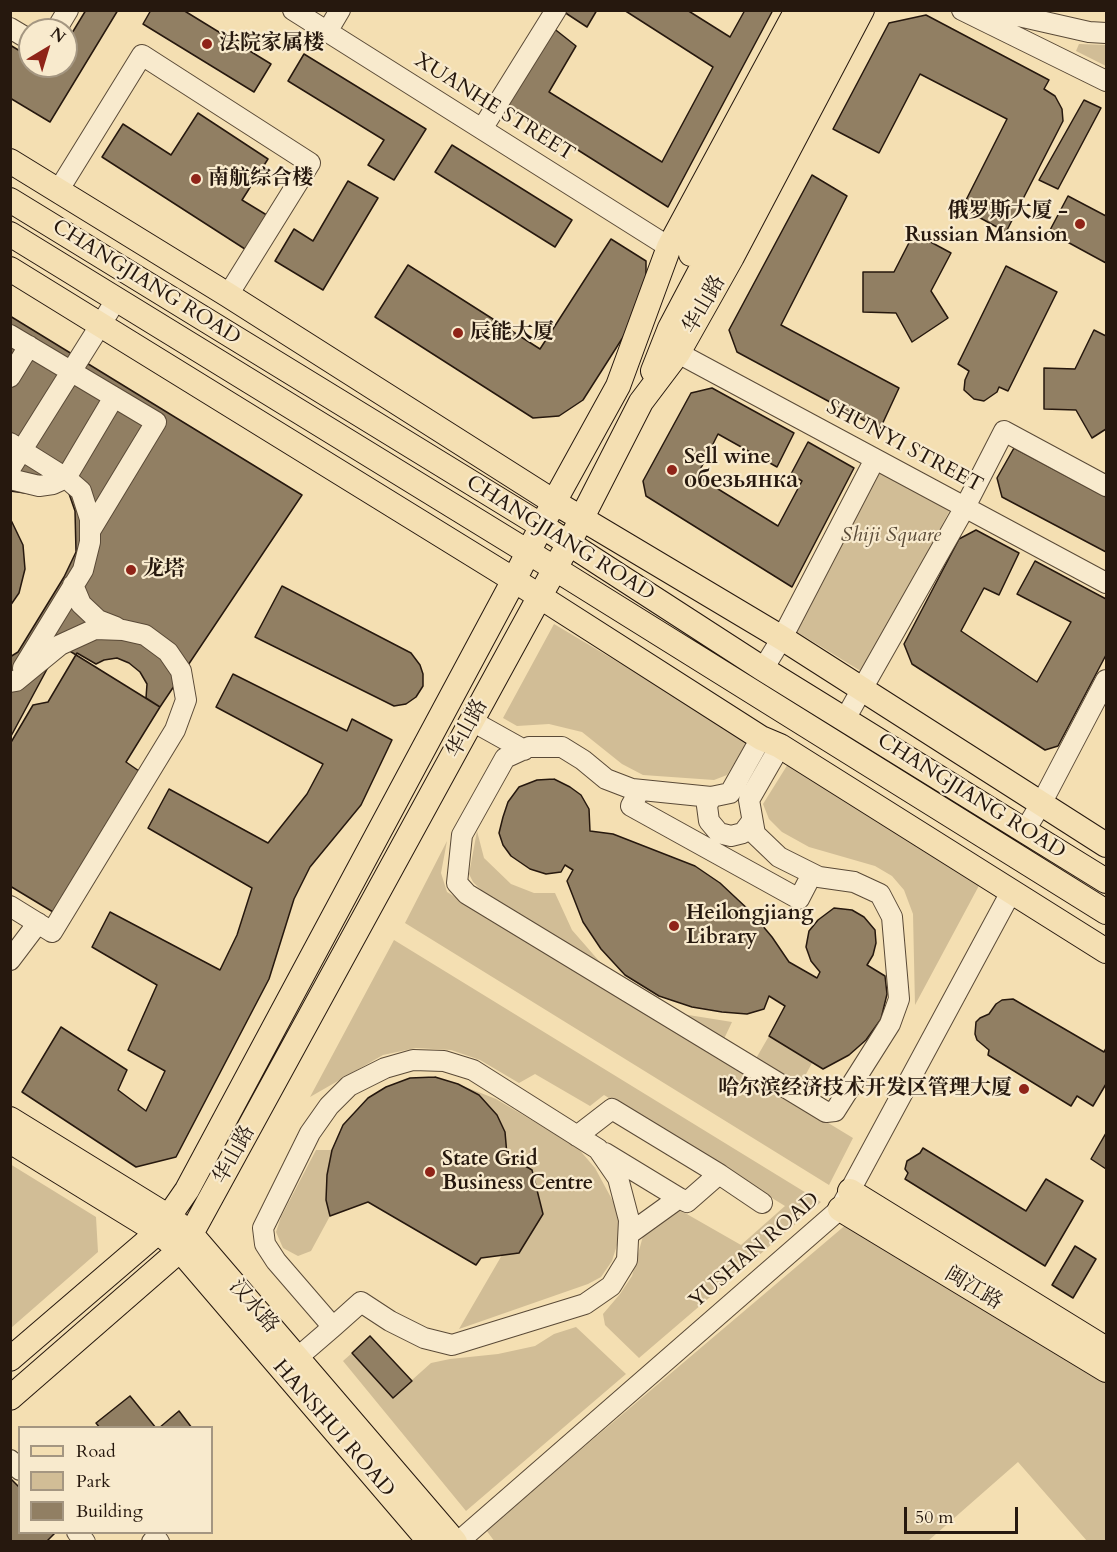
<!DOCTYPE html>
<html>
<head>
<meta charset="utf-8">
<style>
  body { margin:0 }
  #map { position:relative; width:1117px; height:1552px; overflow:hidden; background:#f4dfb2; font-family:Cardo,serif }
  canvas { display:block }
  .frame { position:absolute; inset:0; border:12px solid #26180e; pointer-events:none }
  .legend { position:absolute; left:18px; top:1426px; width:195px; height:108px; box-sizing:border-box; background:#f8eacd; border:2px solid #a49681; margin:0; padding:8px 10px; list-style:none; font-size:18px; color:#26180e }
  .legend li { display:flex; align-items:center; gap:12px; height:30px }
  .legend b { width:30px; border:2px solid #a49681 }
  .north { position:absolute; left:18px; top:18px; width:60px; height:60px; box-sizing:border-box; background:#f8eacd; border:2px solid #a49681; border-radius:50%; rotate:38deg; font-size:16px; font-weight:700; line-height:24px; text-align:center; color:#26180e }
  .north::after { content:''; display:block; margin:auto; width:21px; height:27px; background:#8f2418; clip-path:polygon(50% 0,100% 100%,50% 72%,0 100%) }
  .scale { position:absolute; left:904px; top:1507px; width:114px; height:27px; box-sizing:border-box; border:3px solid #26180e; border-top:0; padding-left:8px; font-size:18px; line-height:21px; white-space:nowrap; color:#26180e; -webkit-text-stroke:4px #f8eacd; paint-order:stroke }
</style>
</head>
<body>
<div id="map">
<canvas width="1117" height="1552"></canvas>
<div class="frame"></div>
<ul class="legend">
<li><b style="height:8px;background:#f4dfb2"></b>Road</li>
<li><b style="height:16px;background:#d1bd96"></b>Park</li>
<li><b style="height:16px;background:#917f63"></b>Building</li>
</ul>
<div class="north">N</div>
<div class="scale">50 m</div>
</div>
<script>
const ctx = document.querySelector('canvas').getContext('2d');
ctx.lineJoin = 'round';
function paint(path, color) {
  ctx.fillStyle = color;
  ctx.fill(path, 'evenodd');
}
function shape(rows) {
  const path = new Path2D();
  for (const r of rows) {
    path.moveTo(r[0], r[1]);
    for (let i = 2; i < r.length; i += 2) path.lineTo(r[i], r[i + 1]);
  }
  return path;
}
function strokePath(path, color, width, dash) {
  ctx.strokeStyle = color;
  ctx.lineWidth = width;
  ctx.lineCap = dash ? 'butt' : 'round';
  ctx.setLineDash(dash || []);
  ctx.stroke(path);
}
function write(font, color, halo, rows, align = 'center') {
  ctx.font = font + ' Cardo,"Noto Serif SC",serif';
  ctx.lineWidth = 4.5;
  ctx.setLineDash([]);
  ctx.textBaseline = 'middle';
  ctx.strokeStyle = halo;
  ctx.fillStyle = color;
  for (const [text, x, y, turn = 0] of rows) {
    ctx.save();
    ctx.translate(x, y);
    ctx.rotate((+turn || 0) * Math.PI / 180);
    ctx.textAlign = isNaN(turn) ? turn : align;
    if (halo) ctx.strokeText(text, 0, 0);
    ctx.fillText(text, 0, 0);
    ctx.restore();
  }
}
paint(shape([
  [1079,44,1106,45,1106,66,1076,51],
  [880,472,951,508,864,673,797,632],
  [554,624,749,740,727,775,714,780,643,775,622,764,582,732,549,724,517,726,503,718],
  [788,764,982,880,915,1005,913,914,904,890,892,876,875,866,809,847,782,832,769,819,763,804],
  [477,831,484,858,511,884,534,893,555,893,572,930,606,969,484,893,473,882,469,874],
  [447,841,441,873,447,892,853,1138,829,1185,405,923],
  [394,940,821,1202,639,1358,605,1325,603,1314,620,1294,632,1276,643,1236,678,1209,741,1245,785,1206,604,1095,590,1106,535,1074,519,1083,480,1060,451,1050,416,1048,383,1055,310,1097],
  [676,1013,732,1022,723,1041],
  [769,1036,812,1063,798,1089,754,1062],
  [458,1084,496,1099,577,1147,595,1168,615,1205,621,1232,612,1261,601,1277,588,1284,459,1329,502,1255,519,1253,543,1214,532,1170,507,1155,505,1132,497,1115,479,1095],
  [316,1150,332,1150,327,1175,326,1200,330,1216,311,1251,298,1256,283,1248,276,1232,281,1217],
  [10,1164,96,1217,98,1252,11,1328],
  [848,1223,1106,1378,1106,1541,1087,1541,1018,1462,928,1541,495,1542,486,1530],
  [576,1327,626,1374,466,1511,343,1361,352,1353,393,1397,431,1363,450,1359,498,1354,535,1346,554,1334]
]), '#d1bd96');
const building = shape([
  [86,10,118,10,50,122,10,98,10,45,30,57,30,66,45,66,50,69,52,66,66,66,66,43,86,10],
  [151,10,183,10,271,64,254,92,143,24,151,10],
  [561,10,597,10,587,27,561,10],
  [624,10,687,10,730,37,745,10,773,10,668,207,502,102,552,27,576,46,549,92,662,162,713,67,624,10],
  [926,15,1049,80,1044,89,1055,96,1062,109,1063,121,1006,232,962,208,1007,119,920,74,879,153,833,129,889,23,926,15],
  [304,54,426,129,394,180,368,165,384,140,288,81,304,54],
  [1084,100,1101,108,1058,189,1039,180,1084,100],
  [198,113,268,159,242,200,270,217,248,251,102,157,123,124,171,155,198,113],
  [452,145,572,220,555,247,435,172,452,145],
  [812,175,847,196,781,325,899,388,880,429,737,352,729,330,812,175],
  [348,181,378,198,323,290,275,261,294,229,313,241,348,181],
  [1068,196,1106,216,1106,263,1049,232,1068,196],
  [914,233,951,253,931,291,948,318,912,342,896,313,863,312,863,272,894,272,914,233],
  [611,239,646,261,646,301,583,400,559,416,533,418,375,317,408,265,540,349,611,239],
  [1006,266,1057,292,1008,391,999,387,997,392,984,401,974,399,964,390,965,380,969,371,958,364,1006,266],
  [10,316,302,495,160,707,60,645,10,738,10,316],
  [1094,330,1106,336,1106,429,1092,438,1076,410,1044,409,1044,368,1075,369,1094,330],
  [712,388,794,433,777,467,718,434,697,476,778,526,802,481,791,474,808,442,854,468,792,587,646,496,643,481,691,393,712,388],
  [1014,448,1106,497,1106,552,1002,497,997,478,1014,448],
  [67,488,75,511,76,552,64,577,18,652,10,657,10,491,40,495,67,488],
  [10,518,23,545,25,569,19,593,10,606,10,518],
  [976,530,1019,553,999,595,984,588,961,631,1037,682,1071,622,1017,594,1035,561,1106,599,1106,655,1058,746,1045,750,912,664,904,644,959,539,976,530],
  [282,586,411,653,420,665,423,674,423,686,416,697,406,704,394,706,255,637,282,586],
  [77,653,96,664,104,660,117,658,129,663,140,672,147,684,146,698,160,707,126,762,139,771,53,912,10,886,10,744,33,705,48,702,77,653],
  [233,674,347,731,352,719,392,740,361,805,310,867,294,899,269,979,176,1157,136,1167,22,1092,61,1027,127,1070,118,1090,146,1111,165,1071,128,1050,157,985,92,947,110,912,220,970,237,935,252,888,148,828,169,789,268,843,307,794,323,764,216,707,233,674],
  [554,779,570,787,581,795,589,809,590,831,613,834,695,866,720,883,751,912,772,937,789,962,817,978,820,972,811,961,806,947,809,931,818,920,834,908,852,910,864,917,875,930,876,943,873,955,867,965,885,976,887,994,881,1019,866,1040,849,1055,823,1069,769,1036,785,1006,769,996,764,1009,747,1014,722,1012,692,1007,659,996,625,975,601,949,583,922,567,881,573,870,565,865,561,872,546,874,530,869,511,856,503,845,499,833,503,817,508,802,519,787,537,780,554,779],
  [1013,999,1104,1052,1106,1048,1106,1084,1093,1106,1077,1096,1071,1106,988,1055,989,1050,977,1040,975,1034,976,1022,980,1018,989,1014,996,1004,1002,1000,1013,999],
  [435,1077,458,1084,479,1095,497,1115,505,1132,507,1155,532,1170,543,1214,519,1253,481,1258,476,1265,368,1202,330,1216,326,1200,327,1175,332,1150,343,1125,368,1098,386,1087,410,1078,435,1077],
  [1106,1133,1106,1169,1091,1159,1106,1133],
  [923,1148,1026,1211,1046,1179,1083,1201,1045,1266,905,1179,908,1173,905,1169,907,1161,920,1153,923,1148],
  [1075,1246,1096,1259,1073,1298,1052,1285,1075,1246],
  [370,1336,412,1381,393,1398,352,1353,370,1336],
  [130,1396,156,1428,100,1428,96,1423,130,1396],
  [179,1411,192,1428,159,1428,179,1411],
  [11,1479,20,1488,20,1532,56,1532,46,1542,10,1542,11,1479]
]);
paint(building, '#917f63');
strokePath(building, '#26180e', 1.5);
const minor = shape([
  [293,10,669,247],
  [962,10,1106,81],
  [992,10,1089,32,1106,33],
  [10,28,30,40],
  [56,30,68,10],
  [327,32,340,10],
  [482,129,556,10],
  [58,191,142,55,310,163,228,295],
  [10,335,156,422,90,531],
  [678,353,1106,583],
  [10,377,29,346],
  [10,443,66,478,53,484,39,486,10,479],
  [10,469,116,300],
  [73,585,81,604,98,620,116,627],
  [23,668,83,570,90,542,90,519,81,491,66,478,114,397],
  [763,669,782,638,875,459],
  [10,682,16,681,60,645,95,629,123,630,145,635,168,652,181,671,186,700,175,730,52,932,10,906],
  [845,719,965,507,1004,431,1106,486],
  [472,721,524,750],
  [761,738,730,793,711,797,632,789,606,779,583,760,562,747,529,747,505,758,462,835,457,883,467,894,826,1112,835,1111,890,1024,899,999,892,917,880,894,854,882,819,877,779,857,755,834,749,800,780,746],
  [640,790,631,806,799,899,812,874],
  [711,797,707,806,709,821,719,833,731,836,743,833,752,821],
  [1025,830,1041,804,1106,680],
  [10,960,38,923],
  [577,1136,612,1109,719,1174],
  [605,1153,679,1198,629,1234],
  [679,1198,687,1202,719,1174,762,1203],
  [297,1358,333,1327,361,1302,390,1321,424,1338,452,1345,585,1304,611,1286,627,1260,629,1220,618,1178,598,1149,473,1070,444,1061,413,1060,385,1068,349,1086,329,1106,310,1133,263,1228,265,1244,276,1261,333,1327],
  [10,1460,20,1470],
  [77,1532,85,1542],
  [152,1542,156,1538,159,1542],
  [458,1542,840,1209,1011,892]
]);
const major = shape([
  [10,161,228,295,554,502,782,638,1106,845],
  [10,200,542,526,763,669,1106,881],
  [10,234,554,568,1106,912],
  [691,254,816,10],
  [10,269,514,580,761,738,780,746,1106,951],
  [653,371,670,328,838,10],
  [10,1119,169,1217,191,1234,455,1542],
  [10,1141,158,1232,180,1250,430,1542],
  [850,1191,1106,1349],
  [840,1209,1106,1370],
  [10,1359,158,1232,187,1190,514,580,554,502,618,386,669,247,797,10],
  [10,1398,180,1250,191,1234,569,543,641,402,678,353,732,257,862,10]
]);
strokePath(minor, '#5a4a37', 22);
strokePath(major, '#26180e', 26);
strokePath(minor, '#f8eacd', 20);
strokePath(major, '#f4dfb2', 24);
for (const [x, y, r, color] of [
  [207,44,6,"#8f2418"],
  [196,179,6,"#8f2418"],
  [1080,224,6,"#8f2418"],
  [458,333,6,"#8f2418"],
  [672,470,6,"#8f2418"],
  [131,570,6,"#8f2418"],
  [674,926,6,"#8f2418"],
  [1024,1089,6,"#8f2418"],
  [430,1172,6,"#8f2418"]
]) {
  const dot = new Path2D();
  dot.arc(x, y, r, 0, 2 * Math.PI);
  ctx.fillStyle = color;
  ctx.fill(dot);
  strokePath(dot, '#f8eacd', 2);
}
write('bold 21px', '#26180e', '#f8eacd', [
  ["法院家属楼",219,44],
  ["南航综合楼",208,179],
  ["俄罗斯大厦 -",1068,212,"right"],
  ["Russian Mansion",1068,236,"right"],
  ["辰能大厦",470,333],
  ["Sell wine",684,458],
  ["обезьянка",684,482],
  ["龙塔",143,570],
  ["Heilongjiang",686,914],
  ["Library",686,938],
  ["哈尔滨经济技术开发区管理大厦",1012,1089,"right"],
  ["State Grid",442,1160],
  ["Business Centre",442,1184]
], 'left');
write('21px', '#26180e', '#f8eacd', [
  ["XUANHE STREET",494,108,32],
  ["CHANGJIANG ROAD",146,283,32],
  ["华山路",705,305,-60],
  ["SHUNYI STREET",904,447,28],
  ["CHANGJIANG ROAD",560,539,32],
  ["华山路",468,729,-62],
  ["CHANGJIANG ROAD",971,797,32],
  ["华山路",235,1155,-61],
  ["YUSHAN ROAD",755,1251,-41],
  ["闽江路",973,1289,31],
  ["汉水路",253,1307,49],
  ["HANSHUI ROAD",333,1429,49]
]);
write('italic 21px', '#594a37', '#f8eacd', [
  ["Shiji Square",891,536]
]);
</script>
</body>
</html>
